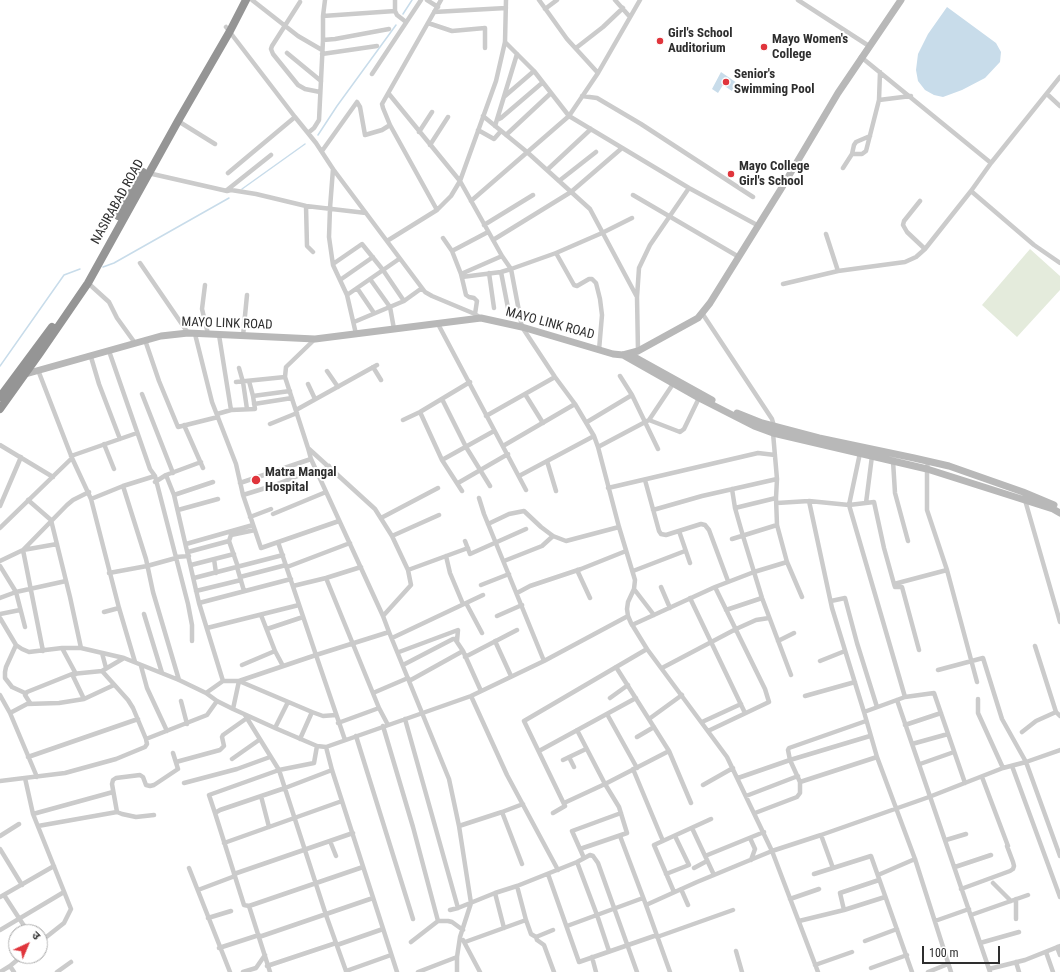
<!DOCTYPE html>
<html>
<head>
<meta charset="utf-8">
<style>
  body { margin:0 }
  #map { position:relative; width:1060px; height:972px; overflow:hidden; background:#fff; font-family:"Roboto Condensed","Noto Sans Devanagari",sans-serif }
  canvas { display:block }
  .north { position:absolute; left:8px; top:924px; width:40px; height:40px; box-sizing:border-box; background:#fff; border:1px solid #ababab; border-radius:50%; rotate:44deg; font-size:11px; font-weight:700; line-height:16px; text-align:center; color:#2e2e2e }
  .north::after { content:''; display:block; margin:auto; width:14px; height:18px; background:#e0353c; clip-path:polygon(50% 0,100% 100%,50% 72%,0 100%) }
  .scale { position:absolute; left:922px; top:946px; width:78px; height:18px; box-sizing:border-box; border:2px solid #2e2e2e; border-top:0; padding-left:5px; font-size:12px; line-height:14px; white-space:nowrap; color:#2e2e2e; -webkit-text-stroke:3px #fff; paint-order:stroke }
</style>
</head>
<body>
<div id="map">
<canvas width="1060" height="972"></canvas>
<div class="north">उ</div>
<div class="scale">100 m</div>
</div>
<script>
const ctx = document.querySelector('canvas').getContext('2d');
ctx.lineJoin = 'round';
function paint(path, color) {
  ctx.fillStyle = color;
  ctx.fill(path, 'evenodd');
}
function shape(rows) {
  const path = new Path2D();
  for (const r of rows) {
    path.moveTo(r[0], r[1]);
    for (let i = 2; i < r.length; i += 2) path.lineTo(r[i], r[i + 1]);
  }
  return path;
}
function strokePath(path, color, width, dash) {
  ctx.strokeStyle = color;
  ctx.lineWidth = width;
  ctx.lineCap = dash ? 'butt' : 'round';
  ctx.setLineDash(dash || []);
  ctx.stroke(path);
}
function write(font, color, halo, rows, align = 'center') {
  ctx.font = font + ' "Roboto Condensed",sans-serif';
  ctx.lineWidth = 4;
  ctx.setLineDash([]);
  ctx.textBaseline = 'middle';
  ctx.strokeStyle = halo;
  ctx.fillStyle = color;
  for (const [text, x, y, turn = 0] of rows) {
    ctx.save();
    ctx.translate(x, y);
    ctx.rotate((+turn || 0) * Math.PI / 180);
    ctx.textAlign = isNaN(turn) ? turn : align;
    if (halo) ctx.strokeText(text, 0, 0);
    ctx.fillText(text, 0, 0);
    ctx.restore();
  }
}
paint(shape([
  [1030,249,1060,276,1060,290,1017,337,982,305]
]), '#e4ebdc');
paint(shape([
  [947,7,996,43,1001,52,1000,62,985,78,962,90,943,97,934,95,925,90,918,81,916,70,918,54,928,34],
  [721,72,737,83,732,91,723,85,718,93,712,89]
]), '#c8dcea');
strokePath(shape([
  [403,14,412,0],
  [318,135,337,106,396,25],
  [242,189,305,144],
  [103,267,114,263,229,198],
  [0,366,64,275,80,269]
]), '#c8dcea', 1.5);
strokePath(shape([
  [252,0,298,36,322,50],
  [395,0,395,11,397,15,406,22],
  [427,0,438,7],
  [539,0,567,39,598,73],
  [615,0,630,17],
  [798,0,869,46],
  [300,2,272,46,271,49,273,54,298,85,305,89,320,92],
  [545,9,557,0],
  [434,12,506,8],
  [323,16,395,11],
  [428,23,452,31,485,28,485,48],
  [226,27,295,117,316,143,333,169,425,292,432,296,475,314,481,318],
  [323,40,335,39,389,29],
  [505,42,534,71,569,116,689,188,757,225],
  [576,48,603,27,623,8],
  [287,53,321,81],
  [322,54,377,46],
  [861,57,991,163],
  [372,74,421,0],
  [389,94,460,181,502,256,511,269,522,327,555,377,575,404,594,436,598,447,619,527,635,580,634,589,628,602,627,609,628,616,631,623,647,649,727,757,772,851,818,972],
  [1047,94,1060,106],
  [505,96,534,71],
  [582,96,597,98,641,124,753,197],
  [879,100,911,96],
  [483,116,527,152,590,209,637,297],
  [497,120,501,118,542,83],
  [178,121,215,144],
  [495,126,517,54],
  [478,130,494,139,501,131],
  [419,132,432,112],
  [308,133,314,128,319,120,323,40,323,16,325,0],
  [506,135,551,93],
  [430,145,448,117],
  [322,151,357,102,360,107,365,135,382,130,390,125],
  [852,154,854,145,856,142,870,136],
  [843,168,852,154,862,154,866,151,879,100,880,72],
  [333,169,330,208,329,237,333,265,347,295,356,334],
  [547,170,591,129],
  [148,173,227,191,231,190,256,194,306,206,366,213],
  [228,173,295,117],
  [559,181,596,152],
  [227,190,271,155],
  [971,191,1034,245,1060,263],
  [633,195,739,257],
  [471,201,569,116,598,73,640,0],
  [920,201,904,221,903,225,907,232,925,249],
  [306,206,307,246,313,252],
  [437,210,390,125,383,108,382,104,441,0],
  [484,225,533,195],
  [826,234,838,271],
  [443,238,452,251,461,274,466,295,469,297,474,298,477,301,475,314],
  [493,240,571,192,622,148],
  [387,241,437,210,451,196,460,181,496,81,505,42,506,0],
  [452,251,488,232],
  [556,253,574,285,577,286,589,279,592,279,596,283,600,299,602,315,599,350],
  [140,263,188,333],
  [333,264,362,244,383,270,404,301],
  [501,272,508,308],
  [489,273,494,308],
  [461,274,502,256],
  [462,277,501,272,511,269,556,253,602,233,632,218],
  [370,279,390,307,394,329],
  [340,280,373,257],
  [88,283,109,302,117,318,135,343],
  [783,284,838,271,905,262,916,257,925,249,971,191,991,163,1060,77],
  [205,285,202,309,208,334],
  [357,288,374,313],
  [347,295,399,259],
  [702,313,772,419,774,426,773,433,777,479,776,498,777,525,787,562,802,597],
  [354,322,404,301,422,288],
  [244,323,262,323],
  [438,324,526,490],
  [195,334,212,402,236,464,243,495,261,548,339,521],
  [219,335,231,410],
  [243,336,247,295],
  [315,339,286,367,285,377,308,448,375,509,392,536,408,570,411,585,383,616],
  [145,340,159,381,178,427,218,417],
  [109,351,150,469,155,476,188,604,192,625,192,641],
  [638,351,637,297,639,268,650,245,689,188],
  [91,357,99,384,120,439],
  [373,367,381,380],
  [239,368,243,382,247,409],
  [38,370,72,458,91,499],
  [327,371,338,387],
  [620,376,632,395,658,449],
  [236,382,285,377],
  [308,384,315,399],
  [142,394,173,473],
  [525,394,543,423],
  [253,396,290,391],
  [442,399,466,447,490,486],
  [254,404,292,398],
  [296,410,377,365],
  [420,412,442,460,462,491],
  [217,414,231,410,255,409,253,396,249,381],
  [486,416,555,377],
  [403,420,420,412,470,382],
  [649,420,680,432,684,429,699,398],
  [587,422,632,395],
  [270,424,297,413],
  [184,425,203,468],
  [104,444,114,469],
  [0,445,53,477],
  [503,446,575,404],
  [598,447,649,420,673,384],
  [308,448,311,459,383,616,389,632],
  [860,453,849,505,905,697,864,712,832,608,809,501,849,505,874,502,884,548,894,584,895,587,902,587,919,650],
  [71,456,137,433],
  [442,460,494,431],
  [547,461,556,491],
  [893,461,895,493,908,541],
  [928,461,927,469,927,510,947,570,977,682],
  [201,462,166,475,174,495,199,603,223,681,239,681,233,709],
  [318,474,329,466],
  [519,476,594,436],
  [645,480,659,531,661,534,666,535,701,524,705,525,709,530,728,581],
  [155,482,166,475],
  [240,483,311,459],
  [458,483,508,454],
  [123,486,146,559,153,592,179,680],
  [608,488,758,453,775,455],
  [732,489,735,508,743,536,762,598,791,675],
  [174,495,213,482],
  [243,495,272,486,316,469],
  [479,498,484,514,544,661],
  [28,500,51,520,70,597,81,648],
  [1025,500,1060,622],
  [777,503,809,501],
  [866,503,872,456],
  [0,506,21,457],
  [735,508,776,498],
  [178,510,218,499],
  [653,510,702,496,777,479],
  [273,514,326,492],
  [250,517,271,509],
  [381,518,438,488],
  [488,524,509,514,524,511,541,527,553,536,566,541,619,527],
  [0,528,72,458],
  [679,531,690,563],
  [392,536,439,515],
  [732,539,777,525],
  [229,541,238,567],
  [465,541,470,554,526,529],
  [278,542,316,655,239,681,312,712,323,716,336,715],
  [186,544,253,525],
  [188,552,229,541,231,535,255,530],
  [446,556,450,573,463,604],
  [176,557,189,556],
  [214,559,216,573],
  [0,561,23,550,57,544],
  [504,561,542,546,553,536],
  [191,565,234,554],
  [0,566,16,592,25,627],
  [237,567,244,591],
  [287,567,350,543],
  [408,570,468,548],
  [577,570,590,598],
  [633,571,685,551],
  [109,573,147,566,176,558],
  [240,577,286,565],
  [194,578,283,555],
  [326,578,379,708,388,725],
  [894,584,947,570],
  [481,585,509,574],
  [293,586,326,578,361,567],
  [661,587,670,608],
  [634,589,654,615],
  [196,591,241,580],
  [517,593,530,586,581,569,626,551],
  [0,598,16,592,66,581],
  [690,598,745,713],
  [831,601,845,598,857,643,877,707],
  [199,603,291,579],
  [466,603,482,633],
  [726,610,762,598],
  [104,612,119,608],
  [0,614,20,610],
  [144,614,162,673],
  [261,615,275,651,283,666],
  [497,616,522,605],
  [0,618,16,645,22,649,29,652,62,648,81,648,124,658,179,680,206,693,217,701,233,709,275,728,317,746,326,747,471,696,544,661,628,616],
  [632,625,715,587],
  [207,628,299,605],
  [267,629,303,617],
  [392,638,483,595],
  [495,641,511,676],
  [778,641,794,633],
  [16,645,6,667,5,672,5,678,12,687,25,693],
  [1035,646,1056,712,1060,716],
  [62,648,76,674],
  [43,651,23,550,67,505,73,500,89,492],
  [399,652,458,630,457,641],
  [102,653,106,668],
  [465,657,517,630],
  [820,661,845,651],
  [135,662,119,608,91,499,123,486,155,476],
  [242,665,275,651],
  [403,665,453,639,455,639,463,651,481,691],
  [141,666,147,688,167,731],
  [616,667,669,751,691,803],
  [662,668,736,629,756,620,769,618],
  [938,670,983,658,1002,719,1026,762,1060,856],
  [72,674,84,699],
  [409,681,463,651],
  [206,693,223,681],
  [373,693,408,678],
  [0,695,10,713,37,777],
  [471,696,507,775,558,870],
  [805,696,855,682],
  [905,697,934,693,965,783],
  [610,698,628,685],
  [978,699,978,713,1003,768],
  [897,700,989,969],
  [181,701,187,724],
  [30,703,25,695,27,692,72,674,102,671,124,658],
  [864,712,877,757,915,859,951,972],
  [10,713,27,704,59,703,84,699,114,685],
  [607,714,637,768],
  [245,715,279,770,326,915,346,971],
  [405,719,458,908],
  [649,719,682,695],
  [702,722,741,704],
  [338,723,379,708],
  [905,725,941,713],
  [383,726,413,827,438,921,411,942],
  [275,728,288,702],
  [708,731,769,702,765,689,715,587,754,572,787,562],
  [1022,732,1036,721,1056,712],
  [356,736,413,919],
  [637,737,654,727],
  [146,739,207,715,217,701],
  [300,739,312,712],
  [345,740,316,655,389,632,449,779,459,826,471,903,460,937,457,957,457,972],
  [912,744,948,734],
  [326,747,332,770,397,972],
  [539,751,636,698],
  [28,757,138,719],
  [569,757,574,767],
  [232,759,259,740],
  [563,760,586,749],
  [176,762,220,750,224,746,222,737,223,735,247,718],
  [920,764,954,752],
  [1012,766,1060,897],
  [633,769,663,841],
  [982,777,1008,846],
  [25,778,33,814,71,909,64,923,40,942],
  [738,778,790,760,870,736],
  [0,781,65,773,116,759,145,747,147,744,146,739,133,708,128,700,102,671],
  [800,782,790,760,788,750,789,748,866,721],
  [184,783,237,769,270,757],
  [703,785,733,768],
  [261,796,269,827],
  [746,796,798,776],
  [564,803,605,784,577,730],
  [117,812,112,784,113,780,116,778,140,775,143,777,146,785,150,786,154,785,178,769,173,753],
  [502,812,522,864],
  [215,813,209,795,279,770,314,763,317,746],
  [553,813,565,806,524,721,647,649],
  [755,813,797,797,800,793,800,782,877,757],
  [33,814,113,792],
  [38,826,117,812,122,814,136,817,154,815],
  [459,826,502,812,523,804],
  [692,828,714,875],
  [821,835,833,868],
  [0,836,19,824],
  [620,836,646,905],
  [750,838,755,849,751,860],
  [946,840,966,834],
  [330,841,336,856],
  [224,843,342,801],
  [0,849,22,885],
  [580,849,572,831,621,813],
  [705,856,764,832],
  [584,858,580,849,627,833,619,807,605,784,669,751],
  [577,862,597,915,609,951],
  [955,867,991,855],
  [189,868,230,972],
  [694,868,707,861],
  [234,874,353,833],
  [548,874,579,962,657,935],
  [666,874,689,865,675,836],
  [814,874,871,856,912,972],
  [878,875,915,859],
  [993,883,1011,901],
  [517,886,526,920,531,934,536,937,553,930],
  [681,889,688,905],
  [961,889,1010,871,1013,869,1014,866,1013,862,1007,846],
  [198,890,235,876],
  [674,892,654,845,711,819],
  [495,893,504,928],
  [4,895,28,932],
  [0,897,54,866],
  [790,899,819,889],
  [1016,899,1016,919],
  [249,906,363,867],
  [450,910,458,908,495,893,517,886,577,862,590,855,593,856,598,863,637,972],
  [844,910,840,893,879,880],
  [971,915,1028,895],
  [208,918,231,911],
  [438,921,448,921,452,922,463,930],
  [799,921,844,910,885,897],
  [935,921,969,909],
  [567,926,643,898],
  [0,930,64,892],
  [259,937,373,898],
  [536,937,537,940,544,945,554,972],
  [657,937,733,910],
  [463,940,480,972],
  [865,941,897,929],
  [465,942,526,920],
  [980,943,1019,932],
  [337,945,383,929],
  [1057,947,1060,955],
  [219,948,259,935],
  [736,951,742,972],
  [1046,952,1053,972],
  [592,957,596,972],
  [1016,962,1019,972],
  [815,965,852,952],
  [267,966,336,943],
  [871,968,907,955],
  [0,972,10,966],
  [14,972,10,966,22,956],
  [57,972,71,962],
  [243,972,256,968,265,955],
  [270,972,249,906,244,905,215,813,220,810,285,788,332,770],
  [346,972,346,971,391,955],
  [418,972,457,957],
  [670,972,646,905,697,882,772,851,821,835,929,797,1003,768,1026,762,1060,750],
  [928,972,948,964],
  [990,972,989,969,1025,960,1060,946]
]), '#cbcbcb', 4.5);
strokePath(shape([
  [629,354,712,400],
  [623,355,699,398,754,426,773,433,927,469,1053,509,1060,513],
  [22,375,161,336,188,333,315,339,481,318,522,327,613,354,623,355,638,351,698,318,710,303,781,189,838,93,901,0],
  [737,413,762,423,819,438,914,458,949,466,1023,492,1054,505]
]), '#b8b8b8', 7);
strokePath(shape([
  [118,216,143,172],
  [0,397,52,327],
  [0,409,40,353,88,283,178,121,230,31,246,0]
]), '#959595', 8);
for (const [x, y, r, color] of [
  [660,41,4,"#e0353c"],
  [764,47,4,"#e0353c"],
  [726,82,4,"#e0353c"],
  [731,174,4,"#e0353c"],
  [256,480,5,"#e0353c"]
]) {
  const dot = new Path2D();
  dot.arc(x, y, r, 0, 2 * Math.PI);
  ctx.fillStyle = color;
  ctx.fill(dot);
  strokePath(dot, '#fff', 1.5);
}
write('bold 13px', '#2e2e2e', '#fff', [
  ["Girl's School",668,34],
  ["Auditorium",668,49],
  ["Mayo Women's",772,40],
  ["College",772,55],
  ["Senior's",734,75],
  ["Swimming Pool",734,90],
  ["Mayo College",739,167],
  ["Girl's School",739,182],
  ["Matra Mangal",265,473],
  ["Hospital",265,488]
], 'left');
write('13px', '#2e2e2e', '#fff', [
  ["NASIRABAD ROAD",118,202,-61],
  ["MAYO LINK ROAD",227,324,2],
  ["MAYO LINK ROAD",550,324,15]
]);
</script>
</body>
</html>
